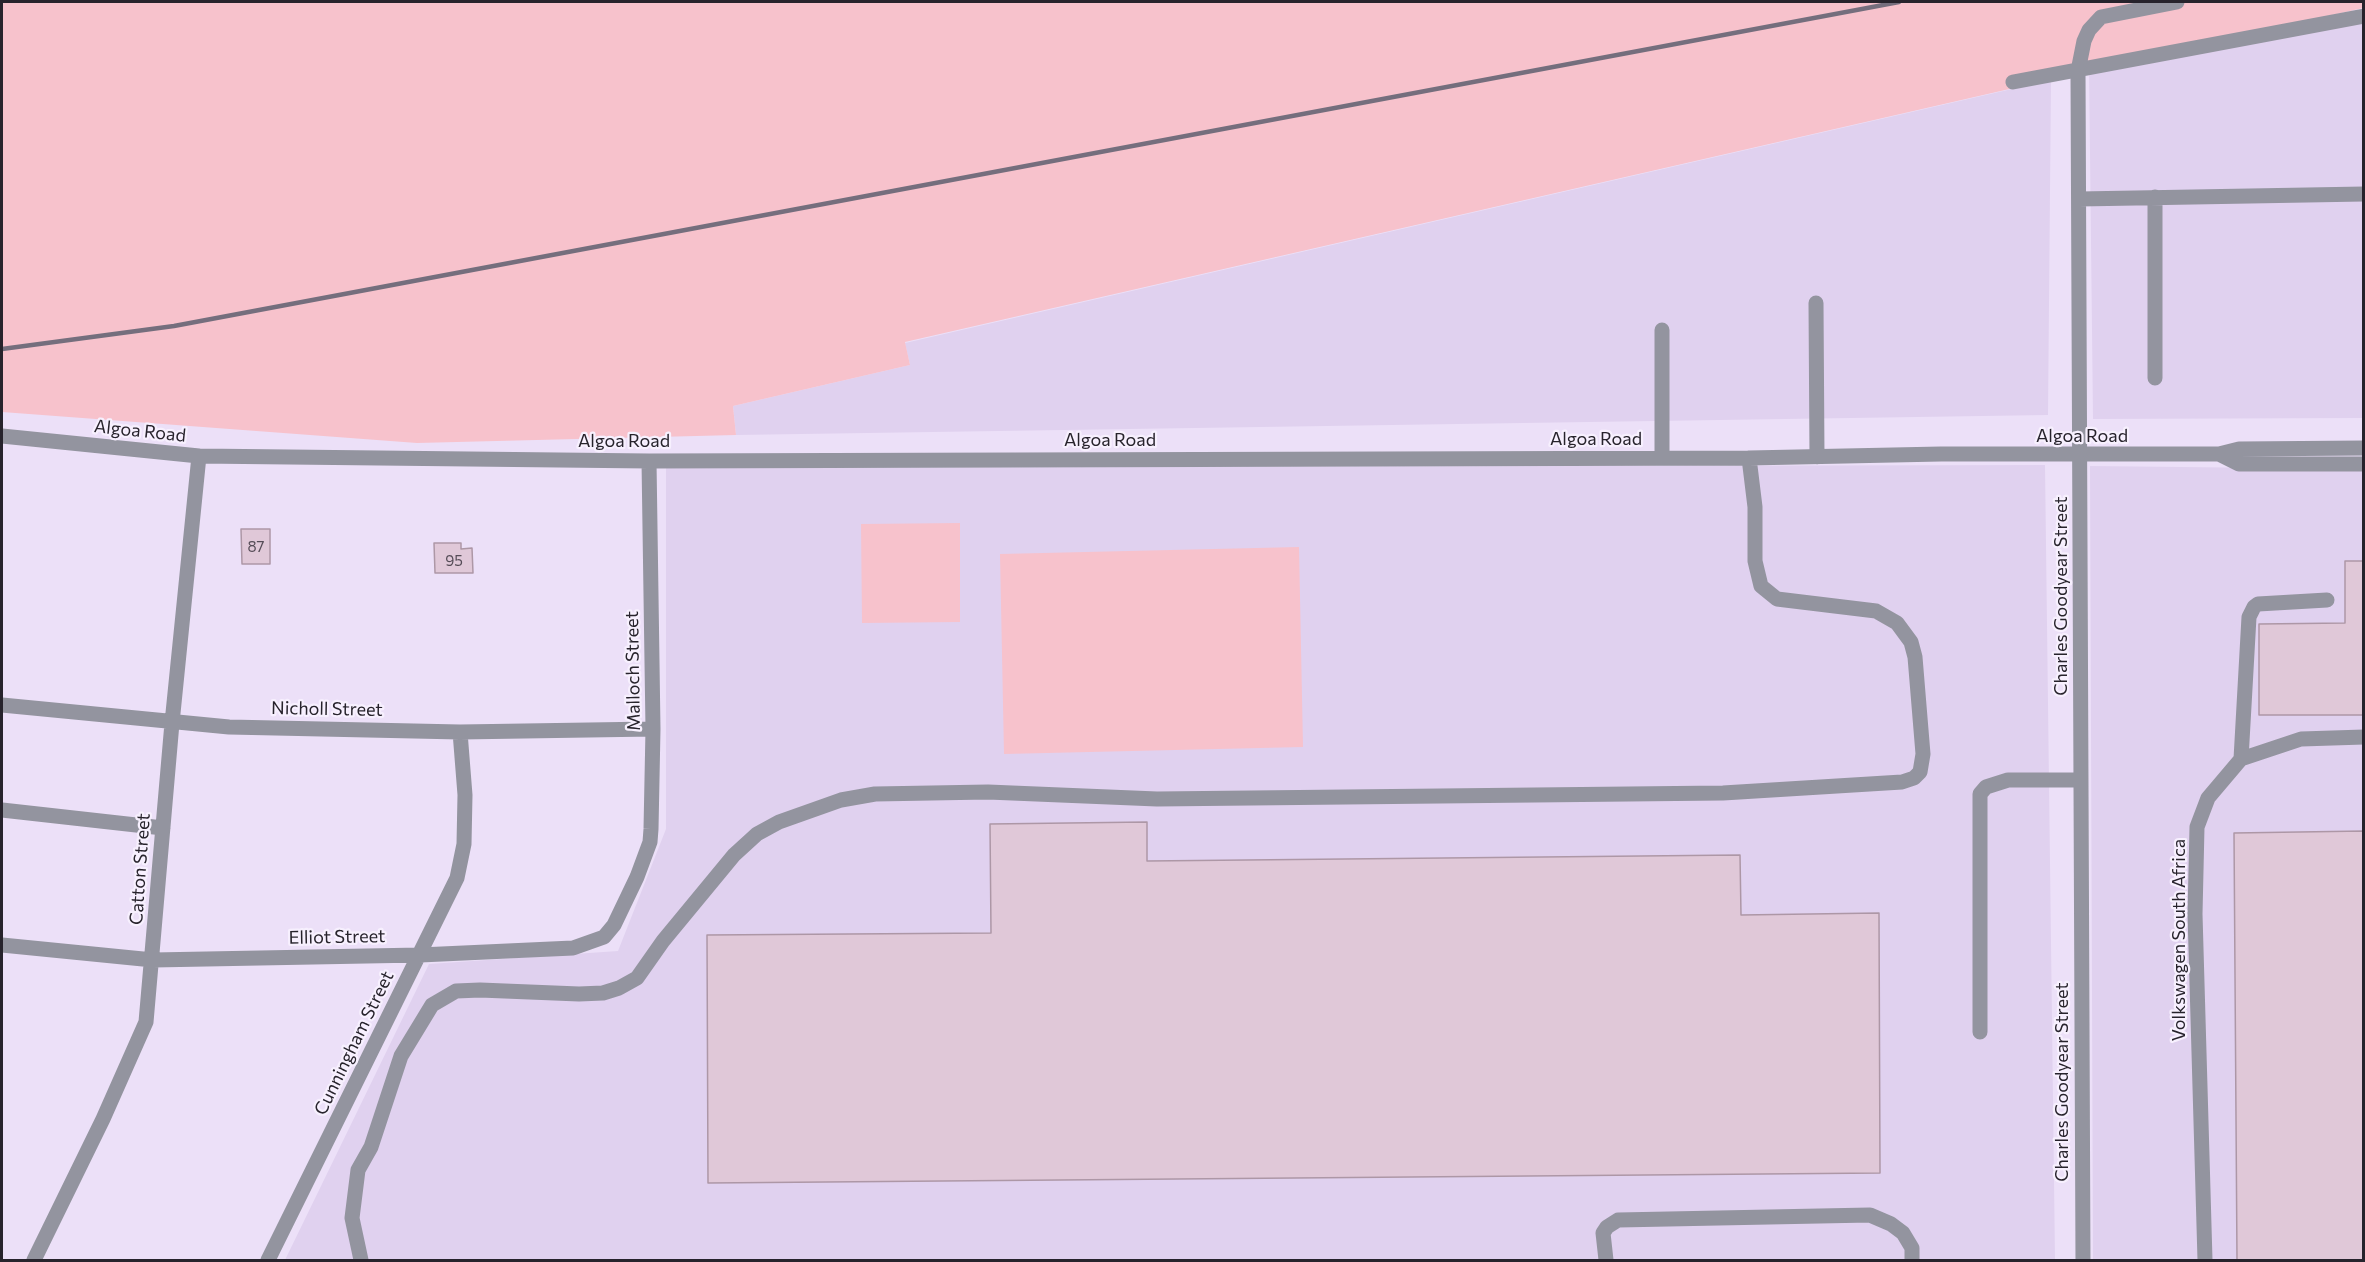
<!DOCTYPE html>
<html>
<head>
<meta charset="utf-8">
<style>
  body { margin:0 }
  #map { position:relative; width:2365px; height:1262px; overflow:hidden; background:#ece0f8; font-family:Commissioner,sans-serif }
  canvas { display:block }
  .frame { position:absolute; inset:0; border:3px solid #27232c; pointer-events:none }
</style>
</head>
<body>
<div id="map">
<canvas width="2365" height="1262"></canvas>
<div class="frame"></div>
</div>
<script>
const ctx = document.querySelector('canvas').getContext('2d');
ctx.lineJoin = 'round';
function paint(path, color) {
  ctx.fillStyle = color;
  ctx.fill(path, 'evenodd');
}
function shape(rows) {
  const path = new Path2D();
  for (const r of rows) {
    path.moveTo(r[0], r[1]);
    for (let i = 2; i < r.length; i += 2) path.lineTo(r[i], r[i + 1]);
  }
  return path;
}
function strokePath(path, color, width, dash) {
  ctx.strokeStyle = color;
  ctx.lineWidth = width;
  ctx.lineCap = dash ? 'butt' : 'round';
  ctx.setLineDash(dash || []);
  ctx.stroke(path);
}
function write(font, color, halo, rows, align = 'center') {
  ctx.font = font + ' Commissioner,sans-serif';
  ctx.lineWidth = 4.5;
  ctx.setLineDash([]);
  ctx.textBaseline = 'middle';
  ctx.strokeStyle = halo;
  ctx.fillStyle = color;
  for (const [text, x, y, turn = 0] of rows) {
    ctx.save();
    ctx.translate(x, y);
    ctx.rotate((+turn || 0) * Math.PI / 180);
    ctx.textAlign = isNaN(turn) ? turn : align;
    if (halo) ctx.strokeText(text, 0, 0);
    ctx.fillText(text, 0, 0);
    ctx.restore();
  }
}
paint(shape([
  [2363,14,2363,418,2093,419,2089,64],
  [2051,80,2048,415,736,435,733,406,910,365,905,343],
  [2045,465,2055,1260,285,1260,429,964,618,951,666,829,666,468],
  [2090,466,2363,469,2363,1260,2093,1260]
]), '#e0d1ef');
paint(shape([
  [2,2,2363,2,2363,8,905,342,910,365,733,406,736,435,417,443,2,412],
  [960,523,960,622,862,623,861,524],
  [1299,547,1303,747,1004,754,1000,554]
]), '#f7c2cc');
const building = shape([
  [241,529,270,529,270,564,242,564,241,529],
  [434,543,461,543,461,549,472,548,473,573,435,573,434,543],
  [2345,561,2364,561,2364,715,2259,715,2259,624,2345,623,2345,561],
  [1147,822,1147,861,1740,855,1741,915,1879,913,1880,1173,708,1183,707,935,991,933,990,824,1147,822],
  [2364,831,2364,1260,2237,1260,2234,833,2364,831]
]);
paint(building, '#e0c8d8');
strokePath(building, '#ad97a6', 1.5);
strokePath(shape([
  [2013,82,2364,16],
  [2079,199,2364,194],
  [1816,303,1817,457],
  [2155,378,2155,197],
  [2,436,199,456,649,461,1749,458,1941,454,2219,454,2239,449,2364,448],
  [2219,454,2239,464,2364,464],
  [1662,458,1662,330],
  [2,705,229,727,460,732,653,729],
  [2241,759,2249,617,2254,607,2258,604,2327,600],
  [2,810,163,828],
  [2,945,153,960,420,955,573,948,604,937,614,925,637,877,650,842,651,829,653,729,649,461],
  [1980,1032,1980,794,1986,787,2008,780,2080,780],
  [34,1260,103,1119,146,1022,172,723,199,456],
  [268,1260,457,878,464,844,465,795,460,732],
  [361,1260,352,1218,358,1170,371,1147,401,1056,432,1005,456,991,480,990,579,994,603,993,619,988,637,978,663,941,734,855,757,834,779,822,841,800,875,794,988,792,1157,799,1723,793,1902,782,1914,778,1920,772,1923,754,1915,657,1911,642,1897,623,1876,611,1777,599,1761,586,1755,561,1755,507,1749,458],
  [1606,1260,1603,1233,1607,1227,1618,1220,1870,1215,1891,1224,1903,1233,1912,1248,1912,1260],
  [2083,1260,2078,71,2084,41,2089,30,2101,17,2177,2],
  [2205,1260,2195,914,2197,827,2208,798,2241,759,2301,739,2364,737]
]), '#93949f', 15);
strokePath(shape([
  [2,349,174,326,1899,2]
]), '#756e7d', 4.5);
write('15px', '#554c57', null, [
  ["87",256,547],
  ["95",454,561]
]);
write('18px', '#27232c', '#f7f0fe', [
  ["Algoa Road",140,431,6],
  ["Algoa Road",2082,436],
  ["Algoa Road",1596,439],
  ["Algoa Road",1110,440],
  ["Algoa Road",624,441],
  ["Charles Goodyear Street",2061,596,-90],
  ["Malloch Street",633,671,-91],
  ["Nicholl Street",327,709,1],
  ["Catton Street",140,869,-86],
  ["Elliot Street",337,937,-1],
  ["Volkswagen South Africa",2179,940,-90],
  ["Cunningham Street",354,1043,-64],
  ["Charles Goodyear Street",2062,1082,-90]
]);
</script>
</body>
</html>
